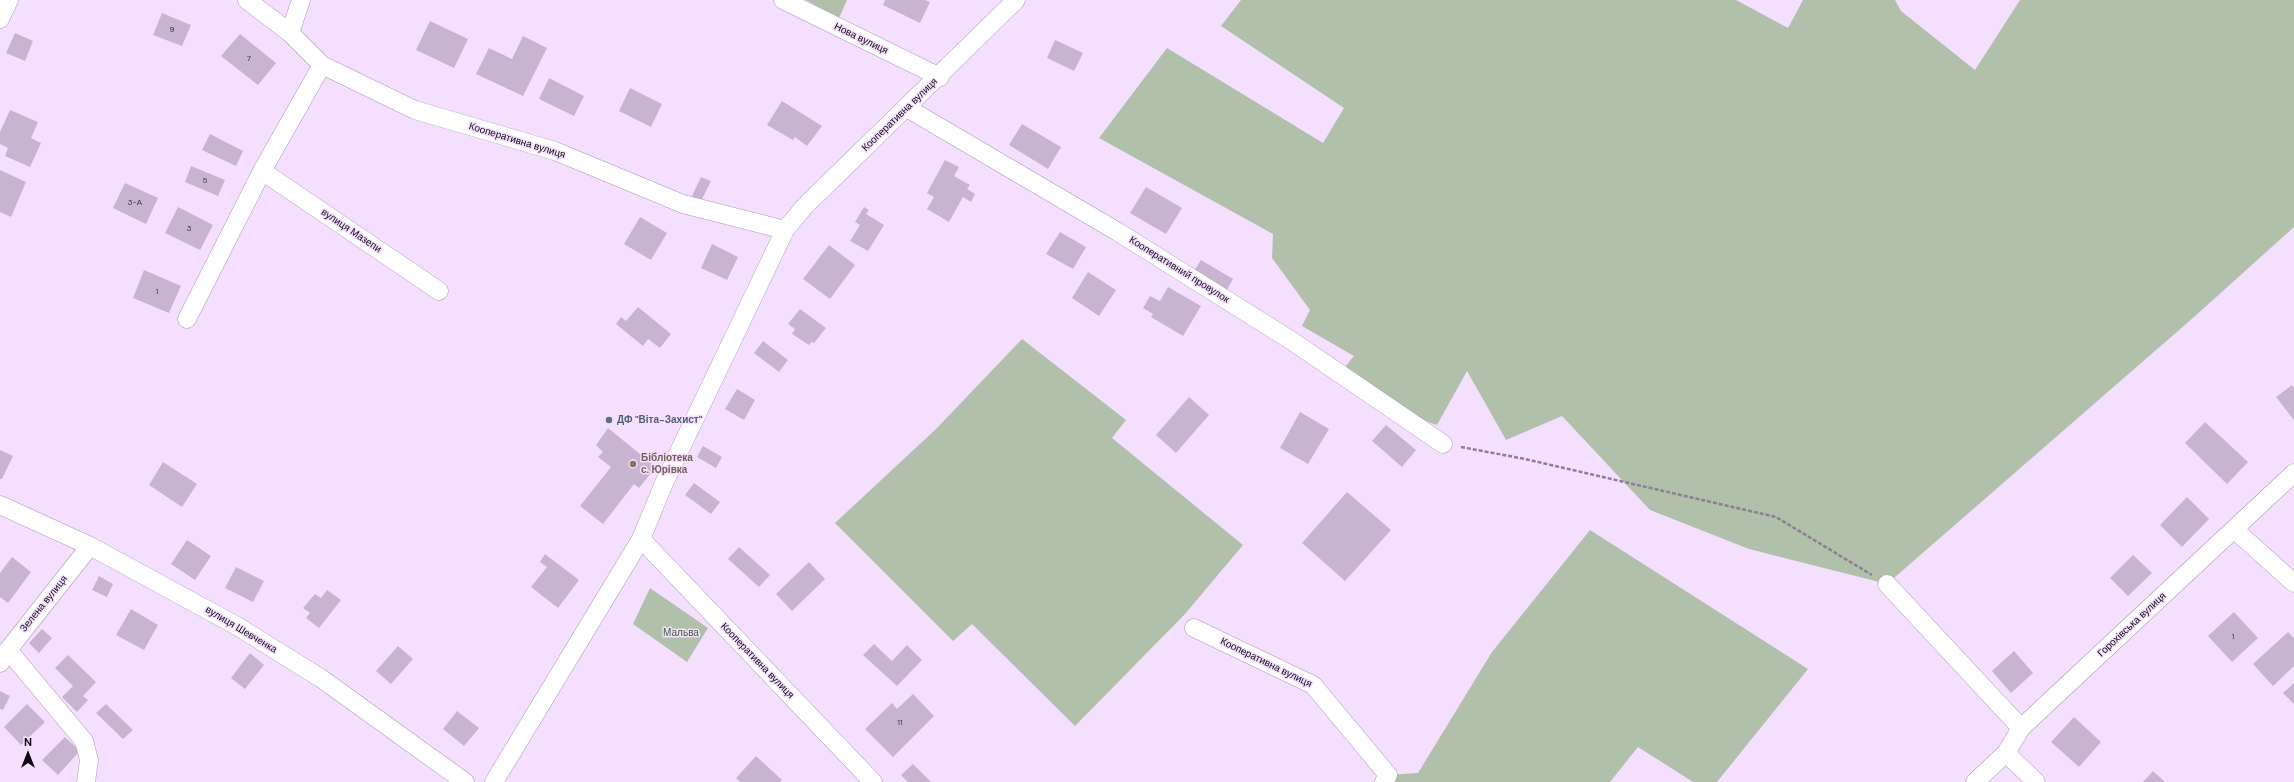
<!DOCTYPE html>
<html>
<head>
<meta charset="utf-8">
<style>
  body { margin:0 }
  #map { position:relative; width:2294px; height:782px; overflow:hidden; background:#f4e0fe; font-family:"DM Sans",sans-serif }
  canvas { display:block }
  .north { position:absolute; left:8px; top:734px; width:40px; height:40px; -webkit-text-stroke:3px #f4e0fe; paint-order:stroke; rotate:0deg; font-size:11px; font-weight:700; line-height:16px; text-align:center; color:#120b15 }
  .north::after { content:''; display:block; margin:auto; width:14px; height:18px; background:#120b15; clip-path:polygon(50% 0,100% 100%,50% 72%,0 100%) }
</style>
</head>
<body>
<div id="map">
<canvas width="2294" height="782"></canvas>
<div class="north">N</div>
</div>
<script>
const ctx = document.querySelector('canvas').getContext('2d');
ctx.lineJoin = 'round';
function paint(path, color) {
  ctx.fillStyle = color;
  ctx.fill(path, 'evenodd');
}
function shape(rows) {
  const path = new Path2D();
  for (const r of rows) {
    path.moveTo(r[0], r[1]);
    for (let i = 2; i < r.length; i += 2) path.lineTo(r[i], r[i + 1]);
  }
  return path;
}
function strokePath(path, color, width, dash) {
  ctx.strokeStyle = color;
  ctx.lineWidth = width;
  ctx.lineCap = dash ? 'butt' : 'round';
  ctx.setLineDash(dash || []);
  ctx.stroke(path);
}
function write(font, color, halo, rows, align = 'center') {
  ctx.font = font + ' "DM Sans",sans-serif';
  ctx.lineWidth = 3;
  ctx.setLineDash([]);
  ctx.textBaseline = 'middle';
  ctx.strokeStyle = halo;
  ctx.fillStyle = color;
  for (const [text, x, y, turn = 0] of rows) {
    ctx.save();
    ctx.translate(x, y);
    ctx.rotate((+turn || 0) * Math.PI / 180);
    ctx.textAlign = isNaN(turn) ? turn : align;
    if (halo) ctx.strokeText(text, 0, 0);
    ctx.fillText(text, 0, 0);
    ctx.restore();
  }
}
paint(shape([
  [806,0,847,0,839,18],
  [1241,0,1736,0,1788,28,1803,0,1895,0,1901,11,1975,70,2020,0,2294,0,2294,227,2194,317,1887,584,1749,549,1650,510,1562,416,1506,440,1467,371,1437,425,1416,418,1345,367,1354,356,1302,326,1310,310,1272,258,1273,234,1099,138,1167,48,1323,143,1344,108,1221,26],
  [1022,339,1126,420,1112,438,1243,545,1185,614,1075,726,972,624,953,641,835,523,936,429],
  [1590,530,1808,669,1717,782,1693,782,1638,747,1610,782,1384,782,1388,775,1418,773,1492,652],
  [650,588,708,628,687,662,633,624]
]), '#b0c0aa');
paint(shape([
  [885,0,925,0,930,2,920,23,883,5],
  [162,13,191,25,182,46,153,35],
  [430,21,468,39,454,68,416,50],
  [15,33,33,41,25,61,6,53],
  [240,34,276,63,258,85,221,56],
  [523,36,547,48,523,96,476,74,489,48,512,59],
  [1055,40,1083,53,1074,71,1047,58],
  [549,78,584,96,574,116,539,99],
  [630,88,662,104,651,127,619,111],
  [782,101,822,126,807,146,795,137,793,140,767,125],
  [10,110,38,122,31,138,41,143,30,167,5,156,8,148,0,144,0,132],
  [1022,124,1061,147,1048,169,1009,145],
  [210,134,243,151,236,166,202,150],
  [945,160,959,167,954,176,970,185,967,189,975,194,971,202,963,197,949,222,927,209,934,197,927,193],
  [191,166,225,180,218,196,185,182],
  [0,170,26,182,11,217,0,212],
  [701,177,711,181,701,201,692,196],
  [125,183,158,198,146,224,113,208],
  [1146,187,1182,208,1166,234,1130,213],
  [178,207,213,225,200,250,165,233],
  [864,207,869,210,866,214,884,225,868,251,850,241,860,225,855,222],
  [640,217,667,233,651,260,624,244],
  [1060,232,1086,247,1073,269,1046,254],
  [712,244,738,257,727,280,701,268],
  [829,245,855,265,830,299,803,279],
  [1201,260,1233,279,1225,293,1192,274],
  [144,270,181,286,169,313,133,298],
  [1088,272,1116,290,1099,316,1072,298],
  [1168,287,1201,306,1183,336,1151,317,1153,314,1143,308,1150,296,1160,301],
  [638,307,671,334,660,348,648,339,643,346,616,324,621,317,626,321],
  [800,309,826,328,814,343,811,342,809,345,792,334,795,329,788,324],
  [763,341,788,360,779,372,754,353],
  [2292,385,2294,388,2294,420,2276,397],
  [737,389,755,400,744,420,725,409],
  [1189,397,1209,415,1176,453,1156,435],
  [1300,412,1329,429,1308,464,1280,448],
  [2205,422,2248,462,2227,484,2185,443],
  [1386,425,1416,450,1402,467,1372,441],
  [608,428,656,467,639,488,634,484,603,524,580,506,611,467,598,457,603,452,596,445],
  [703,446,722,457,716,468,697,457],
  [0,450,13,456,2,479,0,479],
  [163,462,197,484,182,507,149,485],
  [694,483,720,502,711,514,685,495],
  [1347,492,1391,530,1345,581,1302,543],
  [2187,497,2209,519,2182,547,2160,525],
  [187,540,211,556,195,580,171,564],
  [739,547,770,575,759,587,728,559],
  [545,554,579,580,558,608,531,587,547,567,540,562],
  [2133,555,2152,573,2128,596,2110,578],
  [12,557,31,572,8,603,0,597,0,573],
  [809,562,825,579,792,611,776,594],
  [236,567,264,581,253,602,225,588],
  [99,576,113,584,107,597,92,590],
  [327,590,341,600,319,628,306,618,310,613,303,608,315,594,321,598],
  [131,609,158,625,144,650,116,635],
  [2234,612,2258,638,2232,662,2208,636],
  [42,629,52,638,39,653,29,643],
  [2288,632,2294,638,2294,666,2273,686,2253,664],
  [874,644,892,661,907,645,922,660,897,686,863,655],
  [398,646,413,659,391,684,376,671],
  [2014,651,2033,673,2011,693,1992,671],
  [250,653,264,665,245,689,231,678],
  [68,655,96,682,83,696,88,700,77,712,62,697,73,686,55,668],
  [2294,683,2294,704,2283,693],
  [0,691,10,696,3,710,0,709],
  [913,694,934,716,893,757,865,729,892,703,897,709],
  [27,704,45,722,21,745,4,727],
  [106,704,133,730,123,739,96,713],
  [457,711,479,728,464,746,443,729],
  [2074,717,2101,742,2079,767,2051,742],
  [65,737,80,751,58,775,42,760],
  [756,756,782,780,780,782,740,782,736,778],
  [913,764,931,782,908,782,901,775],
  [2153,771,2165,782,2143,782]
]), '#c7b4d1');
const minor = shape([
  [783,0,940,77],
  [0,19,9,0],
  [290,33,301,0],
  [322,65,415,110,555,151,683,204,785,230],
  [907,108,1118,232,1292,341,1443,444],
  [262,171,439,291],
  [187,319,262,171,322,65,290,33,247,0],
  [0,505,90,546,237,626,322,679,465,782],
  [2235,530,2294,583],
  [641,539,873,782],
  [1887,584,2021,728],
  [1194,628,1313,685,1388,775,1384,782],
  [8,650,84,741,89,760,86,782],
  [0,663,8,650,90,546],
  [2006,753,2036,782],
  [494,782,641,539,664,483,785,230,805,206,1016,0],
  [1975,782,2006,753,2021,728,2294,473]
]);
strokePath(minor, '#ab98b5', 19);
strokePath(shape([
  [1461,447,1525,459,1776,517,1872,575]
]), '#8c7e93', 2.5, [4, 2]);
strokePath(minor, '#fff', 18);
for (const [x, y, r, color] of [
  [609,420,4,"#5c6f8a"],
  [633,464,4,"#8d6e63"]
]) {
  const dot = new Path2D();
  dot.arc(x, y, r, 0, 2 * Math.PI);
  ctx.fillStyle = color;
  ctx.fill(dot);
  strokePath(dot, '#f4e0fe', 1.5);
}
write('8px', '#3f3544', null, [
  ["9",172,30],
  ["7",249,59],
  ["5",205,181],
  ["3-А",135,203],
  ["3",189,229],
  ["1",157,292],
  ["1",2233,637],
  ["11",900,723]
]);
write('10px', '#120b15', '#f4e0fe', [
  ["Нова вулиця",861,39,26],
  ["Кооперативна вулиця",900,115,-44],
  ["Кооперативна вулиця",517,141,17],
  ["вулиця Мазепи",351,231,34],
  ["Кооперативний провулок",1179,270,32],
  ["Зелена вулиця",44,604,-51],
  ["Горохівська вулиця",2132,625,-43],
  ["вулиця Шевченка",241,630,31],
  ["Кооперативна вулиця",757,661,46],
  ["Кооперативна вулиця",1266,663,26]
]);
write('bold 10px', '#4e5e75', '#f4e0fe', [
  ["ДФ \"Віта-Захист\"",617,420]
], 'left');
write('bold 10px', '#785e54', '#f4e0fe', [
  ["Бібліотека",641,458],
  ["с. Юрівка",641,470]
], 'left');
write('10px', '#3e5b32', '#f4e0fe', [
  ["Мальва",681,633]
]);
</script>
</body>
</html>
